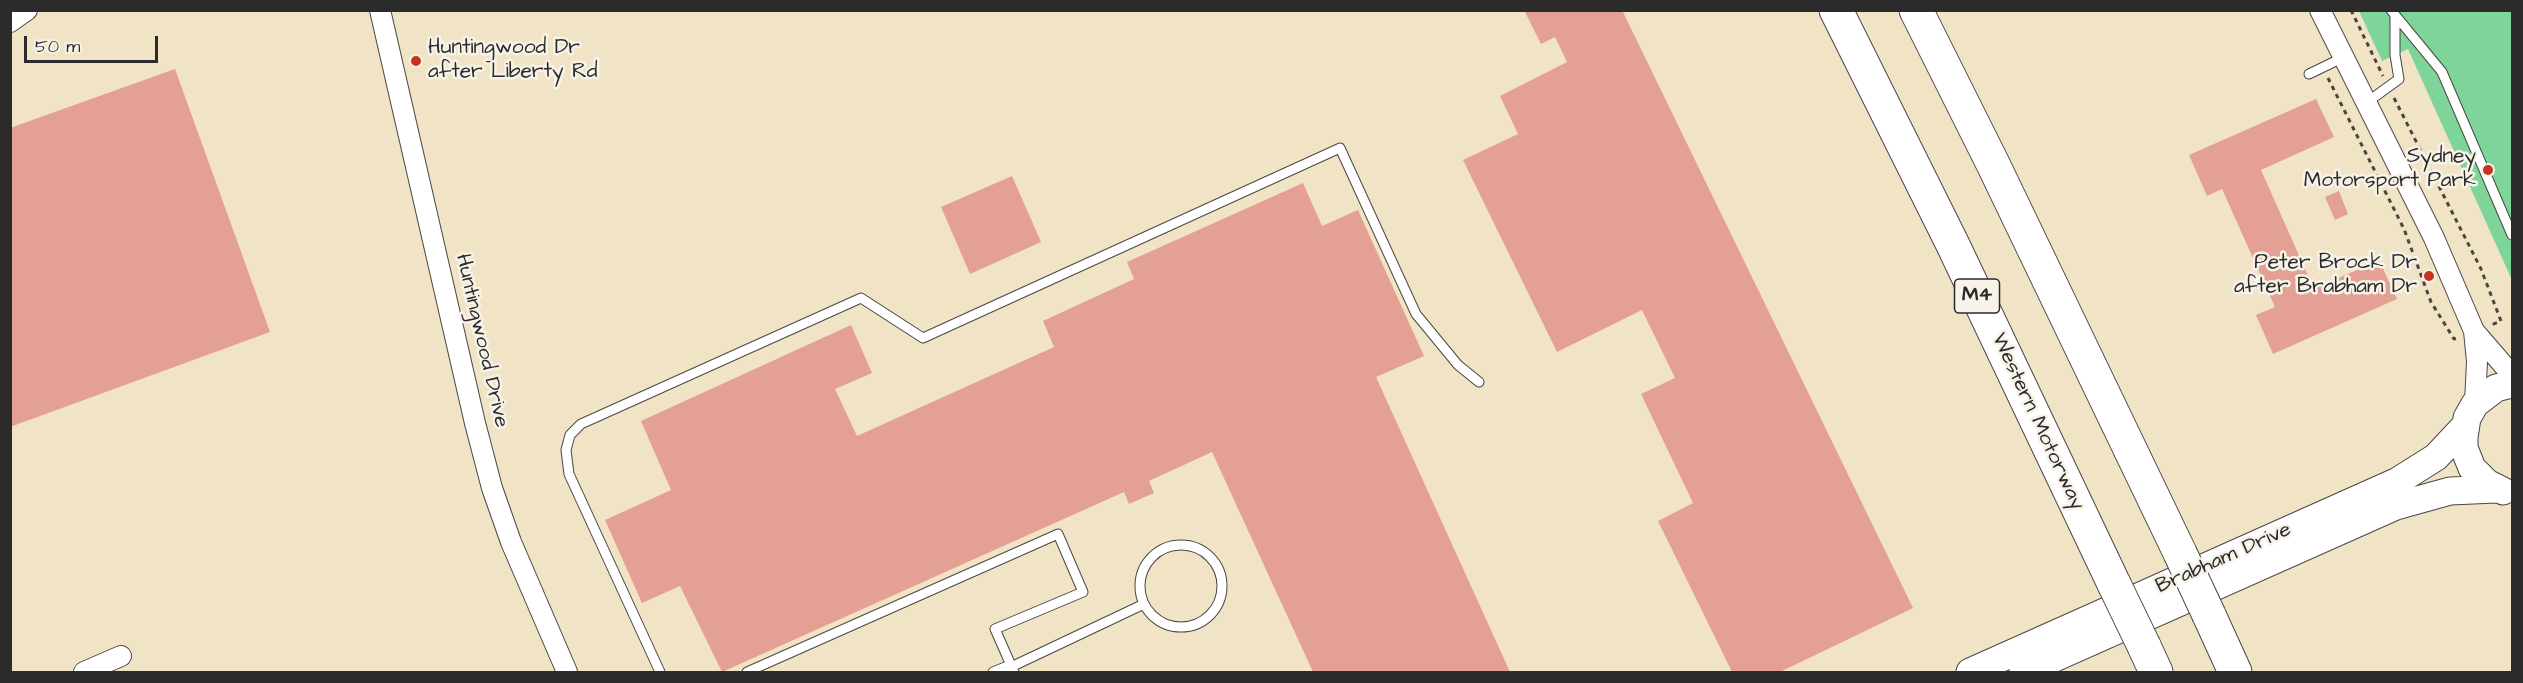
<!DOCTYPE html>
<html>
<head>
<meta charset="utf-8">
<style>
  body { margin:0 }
  #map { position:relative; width:2523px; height:683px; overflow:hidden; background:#f1e3c6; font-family:"Architects Daughter",sans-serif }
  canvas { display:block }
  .frame { position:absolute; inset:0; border:12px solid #2b2b2b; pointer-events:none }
  .scale { position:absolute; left:24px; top:36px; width:134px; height:27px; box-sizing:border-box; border:3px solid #2b2b2b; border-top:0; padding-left:8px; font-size:18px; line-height:21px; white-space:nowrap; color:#2b2b2b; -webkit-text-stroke:4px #f7f3e8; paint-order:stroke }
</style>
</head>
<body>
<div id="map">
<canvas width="2523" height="683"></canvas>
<div class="frame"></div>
<div class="scale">50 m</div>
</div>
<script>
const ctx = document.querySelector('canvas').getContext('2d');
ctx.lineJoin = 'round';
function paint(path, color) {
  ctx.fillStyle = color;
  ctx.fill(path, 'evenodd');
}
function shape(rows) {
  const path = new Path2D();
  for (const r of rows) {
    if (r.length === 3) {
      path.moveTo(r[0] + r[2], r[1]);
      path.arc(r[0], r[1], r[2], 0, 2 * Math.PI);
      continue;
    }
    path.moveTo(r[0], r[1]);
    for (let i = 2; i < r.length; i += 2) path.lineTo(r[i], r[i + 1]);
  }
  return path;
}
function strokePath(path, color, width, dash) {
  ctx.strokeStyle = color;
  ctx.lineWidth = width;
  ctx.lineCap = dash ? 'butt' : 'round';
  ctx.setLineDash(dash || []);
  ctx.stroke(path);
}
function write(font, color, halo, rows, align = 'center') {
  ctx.font = font + ' "Architects Daughter",sans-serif';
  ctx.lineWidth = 5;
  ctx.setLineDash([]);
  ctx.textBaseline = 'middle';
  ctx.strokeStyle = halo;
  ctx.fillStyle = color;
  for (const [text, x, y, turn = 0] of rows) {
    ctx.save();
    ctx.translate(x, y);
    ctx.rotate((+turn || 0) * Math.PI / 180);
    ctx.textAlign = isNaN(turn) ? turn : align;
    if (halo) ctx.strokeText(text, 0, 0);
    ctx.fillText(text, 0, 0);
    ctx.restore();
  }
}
paint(shape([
  [2359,11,2512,11,2512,280,2408,49,2382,61]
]), '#7dd59a');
paint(shape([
  [1524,10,1622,10,1913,608,1780,672,1732,672,1658,521,1693,503,1641,394,1675,378,1642,310,1557,352,1463,160,1518,134,1500,96,1567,62,1555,37,1541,44],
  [175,69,270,332,10,427,10,128],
  [2316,99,2334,137,2261,170,2314,289,2379,260,2397,299,2273,354,2256,315,2275,307,2222,189,2207,196,2189,155],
  [1012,176,1041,242,970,274,941,207],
  [1303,183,1322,226,1358,210,1424,356,1376,377,1510,672,1313,672,1212,452,1149,481,1154,493,1129,504,1124,492,722,672,680,586,642,603,605,520,671,490,641,421,851,325,872,373,835,389,857,436,1054,347,1043,321,1134,279,1127,262],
  [2339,191,2348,214,2335,220,2325,197]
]), '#e4a095');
const lane = shape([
  [2391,10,2442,72,2512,235],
  [2309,74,2342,58],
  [2366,103,2399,79,2395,55,2395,16],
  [1181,586,41],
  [1011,667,1144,604],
  [660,672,569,474,566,450,570,435,581,424,861,298,923,338,1340,148,1416,314,1458,365,1479,382],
  [747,672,1058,534,1083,592,995,629,1014,672],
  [993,672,1010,665]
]);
const street = shape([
  [380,10,475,423,492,488,511,542,567,672],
  [2320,10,2434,238,2474,331,2512,375],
  [10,22,27,10],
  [2474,331,2477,361,2475,404],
  [84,672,121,656]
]);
const secondary = shape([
  [2503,491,2487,483,2472,468,2464,448,2464,437,2467,418,2475,404,2496,388,2512,384],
  [1970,672,2398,481,2436,457,2465,426],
  [2023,672,2396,506,2450,491,2496,489]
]);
const highway = shape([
  [1836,10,1953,245,2114,584],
  [1916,10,1993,164,2180,553],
  [2209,615,2235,672],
  [2144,646,2156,672]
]);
strokePath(lane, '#494742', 11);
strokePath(street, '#494742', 22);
strokePath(secondary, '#494742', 29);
strokePath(highway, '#494742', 35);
strokePath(shape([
  [2351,10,2383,76],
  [2328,78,2404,229,2431,302,2454,339,2457,338],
  [2394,98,2481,269,2501,321,2491,325]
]), '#494742', 3, [4.5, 4.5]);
strokePath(lane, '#fff', 9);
strokePath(street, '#fff', 20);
strokePath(secondary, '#fff', 27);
strokePath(highway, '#fff', 33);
const highwayBridge = shape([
  [2180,553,2209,615],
  [2114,584,2144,646]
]);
strokePath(highwayBridge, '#494742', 35, []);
strokePath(highwayBridge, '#fff', 33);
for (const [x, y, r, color] of [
  [416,61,6,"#c8321e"],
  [2488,170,6,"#c8321e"],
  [2429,276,6,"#c8321e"]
]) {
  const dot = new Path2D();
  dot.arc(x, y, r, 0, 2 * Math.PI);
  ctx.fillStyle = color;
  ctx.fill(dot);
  strokePath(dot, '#f7f3e8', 2);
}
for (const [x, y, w] of [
  [1977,296,45]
]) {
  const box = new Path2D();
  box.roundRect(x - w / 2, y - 17, w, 34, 4.5);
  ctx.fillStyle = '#f7f3e8';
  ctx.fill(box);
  strokePath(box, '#2b2b2b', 1.5);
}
write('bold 20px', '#2b2b2b', null, [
  ["M4",1977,296]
]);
write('21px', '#2b2b2b', '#f7f3e8', [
  ["Huntingwood Dr",428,49,"left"],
  ["after Liberty Rd",428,73,"left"],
  ["Sydney",2476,158],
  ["Motorsport Park",2476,182],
  ["Peter Brock Dr",2417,264],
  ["after Brabham Dr",2417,288]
], 'right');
write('21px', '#2b2b2b', '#f7f3e8', [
  ["Huntingwood Drive",481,341,77],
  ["Western Motorway",2037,422,65],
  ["Brabham Drive",2224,559,-24]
]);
</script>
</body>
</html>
